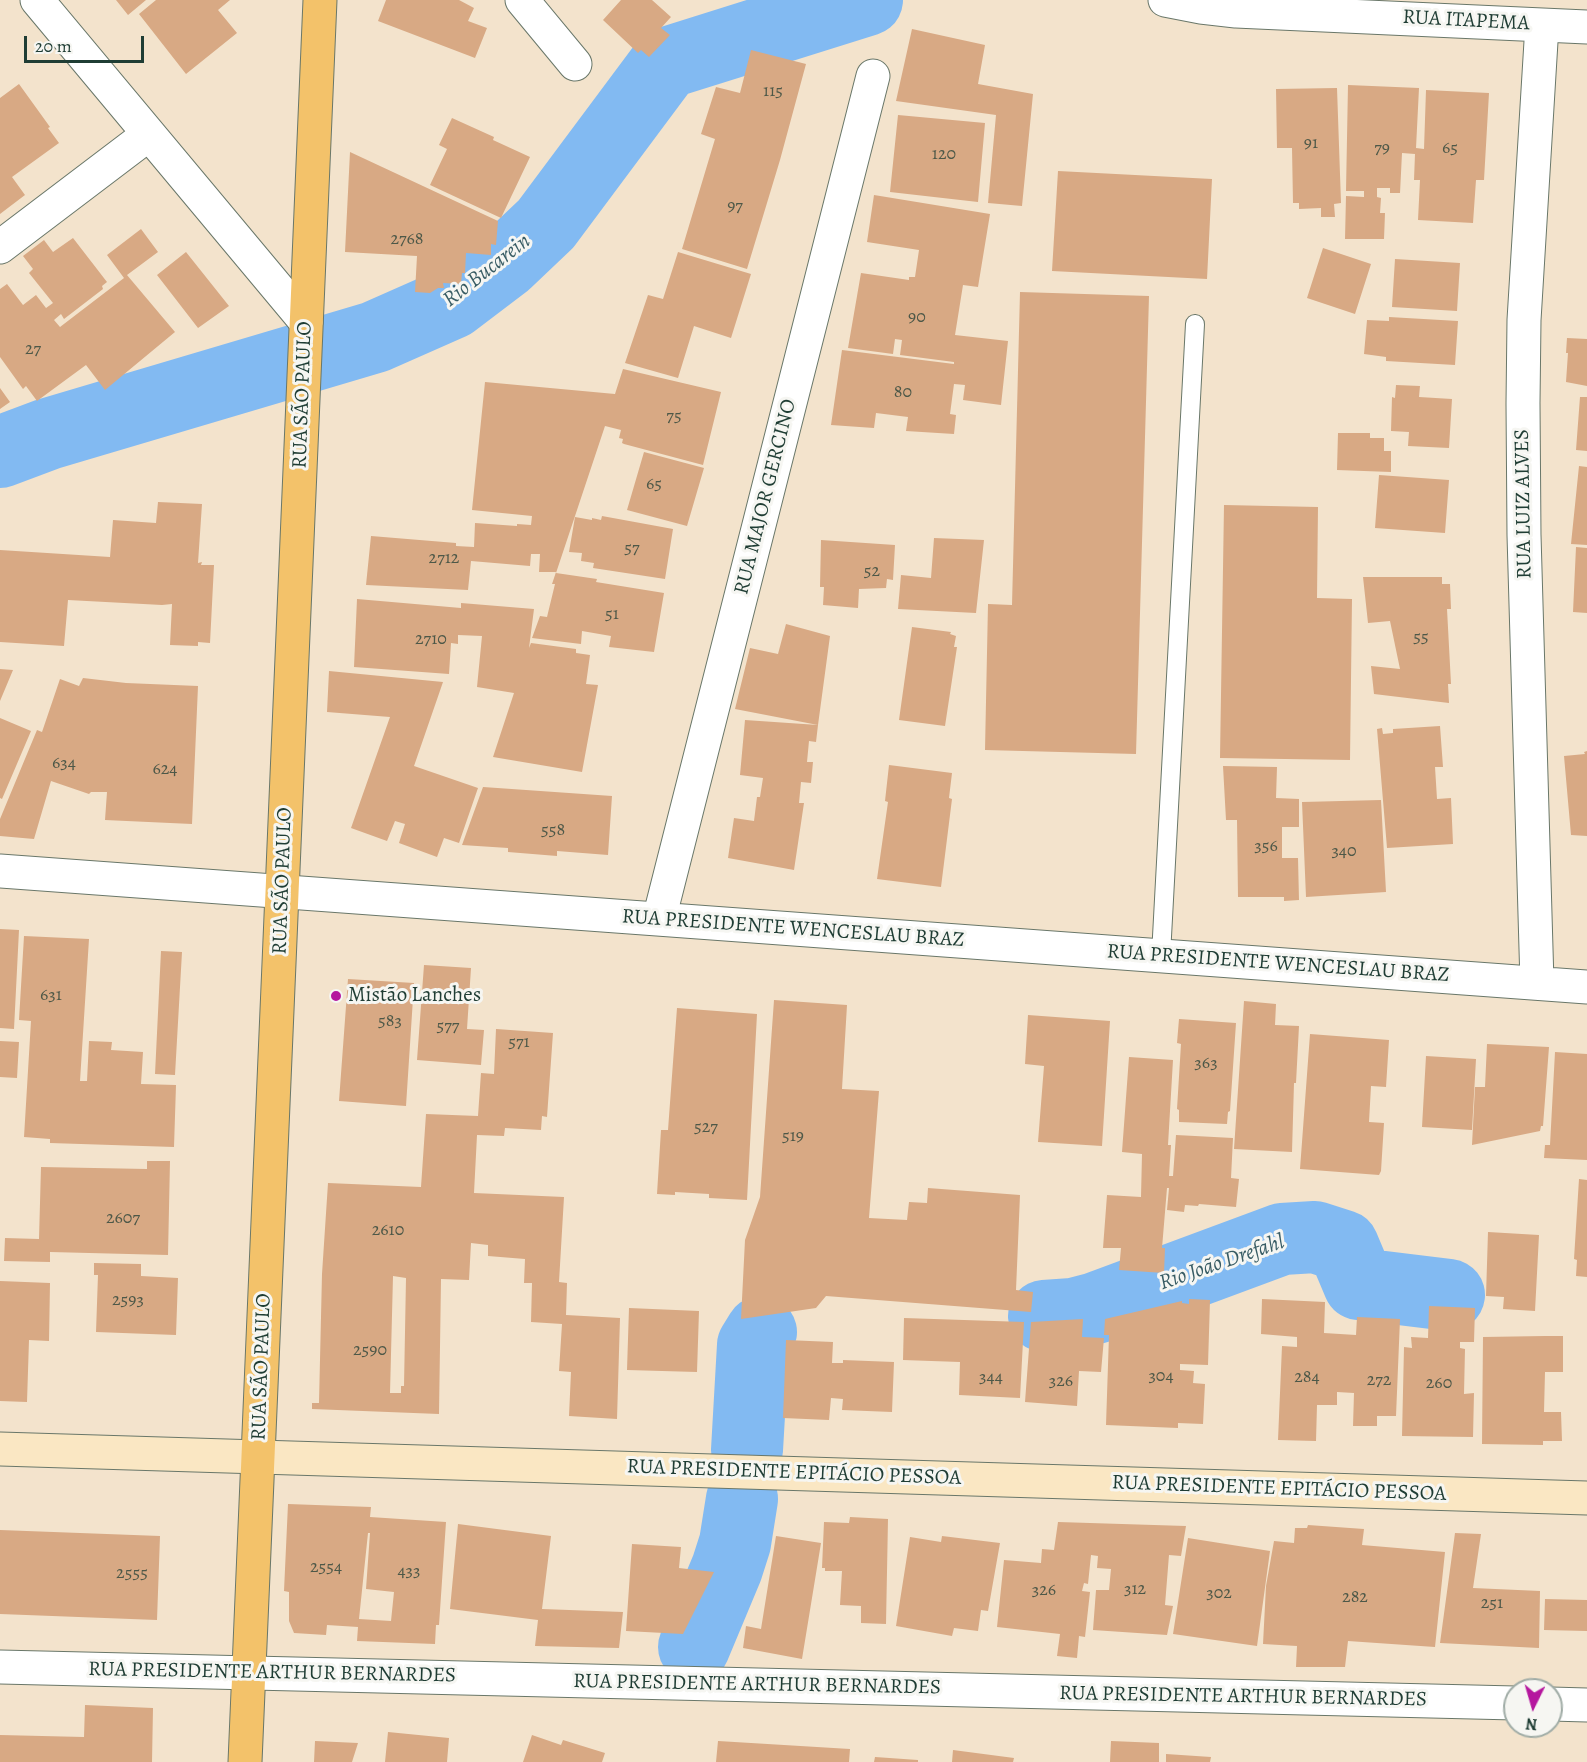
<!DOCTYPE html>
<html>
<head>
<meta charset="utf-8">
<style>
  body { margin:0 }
  #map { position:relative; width:1587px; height:1762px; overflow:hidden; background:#f3e3cc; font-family:Alegreya,serif }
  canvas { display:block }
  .north { position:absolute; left:1503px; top:1678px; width:60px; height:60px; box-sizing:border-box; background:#f6f6f2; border:2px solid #a0aca6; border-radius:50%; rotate:185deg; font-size:16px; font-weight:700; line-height:24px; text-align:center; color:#1f3d34 }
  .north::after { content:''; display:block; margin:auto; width:21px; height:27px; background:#b5179e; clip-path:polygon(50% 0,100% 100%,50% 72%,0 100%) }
  .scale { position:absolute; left:24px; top:36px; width:120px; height:27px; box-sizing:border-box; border:3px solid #1f3d34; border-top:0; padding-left:8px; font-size:18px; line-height:21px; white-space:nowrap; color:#1f3d34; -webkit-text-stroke:4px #f6f6f2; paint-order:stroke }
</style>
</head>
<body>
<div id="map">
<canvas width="1587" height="1762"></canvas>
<div class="north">N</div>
<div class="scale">20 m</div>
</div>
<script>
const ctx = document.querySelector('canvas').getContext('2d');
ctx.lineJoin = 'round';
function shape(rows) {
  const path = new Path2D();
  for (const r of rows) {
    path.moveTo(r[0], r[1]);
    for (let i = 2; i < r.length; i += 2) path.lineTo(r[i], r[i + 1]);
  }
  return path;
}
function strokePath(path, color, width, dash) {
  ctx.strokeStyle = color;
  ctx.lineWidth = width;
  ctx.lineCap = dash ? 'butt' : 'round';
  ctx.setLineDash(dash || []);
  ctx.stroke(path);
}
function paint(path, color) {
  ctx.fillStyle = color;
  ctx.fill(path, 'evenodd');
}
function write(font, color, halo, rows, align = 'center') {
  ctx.font = font + ' Alegreya,serif';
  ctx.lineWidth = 6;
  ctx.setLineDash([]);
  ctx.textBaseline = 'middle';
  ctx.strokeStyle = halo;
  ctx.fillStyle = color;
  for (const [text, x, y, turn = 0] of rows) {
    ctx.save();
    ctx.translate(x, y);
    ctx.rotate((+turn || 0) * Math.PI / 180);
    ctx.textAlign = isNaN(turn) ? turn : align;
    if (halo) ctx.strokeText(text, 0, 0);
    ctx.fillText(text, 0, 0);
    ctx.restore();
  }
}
strokePath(shape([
  [0,452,48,434,375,337,452,303,506,262,546,224,666,63,867,0],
  [1044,1316,1073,1314,1096,1308,1282,1239,1315,1237,1343,1246,1359,1284,1449,1295],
  [747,1450,753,1345,761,1332],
  [694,1647,727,1568,735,1543,742,1499]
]), '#82baf2', 72);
paint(shape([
  [116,0,146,0,128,15],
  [156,0,230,0,218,10,237,33,186,74,139,14],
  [386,0,459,0,474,8,468,21,487,28,475,58,378,21],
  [621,0,652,0,671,17,661,28,670,35,649,57,641,50,638,53,603,20],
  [912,29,985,45,978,84,1033,94,1022,206,988,203,996,115,896,101],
  [751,50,806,64,780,160,747,269,682,249,715,139,701,134,716,87,740,93],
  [19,84,50,127,48,128,59,143,12,177,25,195,0,214,0,98],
  [1348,85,1419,88,1416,148,1424,149,1426,90,1489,93,1484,180,1476,180,1473,223,1418,220,1420,180,1414,180,1415,154,1402,153,1400,193,1390,193,1390,188,1377,188,1377,197,1381,198,1380,213,1385,213,1384,239,1345,239,1346,196,1364,197,1364,191,1346,191],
  [1337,88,1341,203,1334,204,1335,217,1321,217,1321,208,1299,209,1299,203,1293,203,1292,148,1277,148,1276,89],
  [898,115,985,123,978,202,890,192],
  [452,118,494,137,493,140,530,157,501,218,430,185,447,149,439,145],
  [350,152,498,221,496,245,491,244,491,255,466,253,465,273,462,273,461,284,443,283,444,288,438,288,430,293,415,292,417,256,345,252],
  [1058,171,1212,179,1207,279,1052,271],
  [874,195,990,214,978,287,963,285,955,335,1008,341,1001,405,963,400,965,385,954,384,950,414,956,415,954,434,906,431,908,417,876,413,874,428,831,425,842,350,954,364,954,362,900,355,902,340,895,339,893,354,848,348,861,273,909,280,909,277,915,277,919,250,867,242],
  [141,229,158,252,127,275,175,332,105,390,86,365,37,401,26,386,23,389,0,357,0,289,7,284,23,305,36,295,46,308,53,303,29,273,33,269,23,256,44,240,53,252,73,238,107,282,102,286,103,289,64,319,61,314,54,320,60,327,124,278,107,255],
  [1323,248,1371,264,1355,314,1307,298],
  [186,252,229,306,198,328,157,275],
  [678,252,751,274,731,338,694,326,678,378,625,363,648,295,663,299],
  [1395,259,1460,263,1457,311,1392,307],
  [1020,292,1149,296,1136,754,985,750,988,604,1012,605],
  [1389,317,1458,321,1455,365,1386,361,1386,357,1364,354,1367,320,1389,321],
  [1567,338,1587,339,1587,386,1566,382,1568,353,1566,353],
  [623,369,721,392,703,465,624,444,622,443,623,439,619,438,621,430,605,426,556,573,597,579,596,582,664,593,654,652,609,647,611,636,582,631,581,644,532,638,540,616,547,617,555,584,552,584,556,572,539,572,540,554,531,554,530,566,471,561,468,590,366,585,371,536,456,543,456,546,474,547,475,523,517,526,517,524,531,525,532,516,472,510,485,382,615,394],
  [1396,385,1420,386,1419,397,1452,399,1449,448,1408,446,1409,432,1391,431,1392,397,1395,398],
  [0,388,10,402,0,409],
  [1580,397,1587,397,1587,451,1576,450],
  [1338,433,1370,433,1370,438,1384,438,1384,451,1391,451,1391,472,1337,470],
  [644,452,704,468,687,526,627,510],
  [1579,466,1587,467,1587,545,1571,544],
  [1379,475,1449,480,1445,533,1375,528],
  [158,502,202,504,198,563,202,562,201,565,214,565,210,643,198,642,198,646,170,645,172,604,162,605,68,600,64,646,0,642,0,550,110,557,113,520,156,523],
  [1224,505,1318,507,1317,598,1352,599,1350,760,1220,758],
  [602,516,673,529,665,579,593,568,594,563,581,561,582,553,569,552,575,517,592,520,592,518,601,520],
  [934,538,984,540,976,613,898,609,901,575,931,578],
  [821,540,895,545,893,580,887,579,886,588,859,589,858,608,823,605,824,587,820,587],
  [1576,547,1587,548,1587,613,1573,612],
  [1363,577,1442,577,1442,584,1450,584,1451,609,1447,609,1451,684,1448,684,1449,703,1374,694,1371,666,1400,669,1390,621,1368,623],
  [357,599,461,608,461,603,534,609,529,648,531,643,576,649,576,653,590,655,586,684,598,685,582,772,493,757,514,693,477,687,482,636,458,635,458,644,451,643,449,674,354,667],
  [786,624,830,636,818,725,735,709,750,648,778,654],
  [912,627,951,632,950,634,956,636,954,647,957,647,945,726,899,720],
  [0,669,13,670,0,701],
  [329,671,443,682,414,766,478,788,459,843,444,838,437,857,399,843,405,824,395,821,387,841,351,828,390,717,327,712],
  [83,678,126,683,198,686,192,824,105,820,107,792,91,792,89,794,51,781,34,839,0,836,0,819,37,730,42,732,60,679,79,686],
  [0,718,31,731,2,799,0,798],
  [745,720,818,725,816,742,809,741,807,762,813,762,811,783,801,782,799,803,804,803,794,870,728,858,734,818,754,821,757,797,760,797,763,778,740,775],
  [1440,726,1443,767,1435,767,1437,799,1451,798,1453,844,1387,848,1377,729,1382,728,1383,734,1393,733,1393,729],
  [1587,751,1587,836,1571,835,1564,756,1585,754,1584,752],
  [889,765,952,773,949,798,952,799,941,887,877,879,888,802,885,801],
  [1223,766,1277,767,1276,798,1299,799,1299,827,1282,827,1282,858,1298,858,1299,900,1284,901,1284,897,1238,897,1237,820,1226,820],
  [483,787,612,796,608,855,557,851,557,856,508,852,508,848,462,845],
  [1381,800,1386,892,1306,897,1302,802],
  [0,929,19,930,14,1029,0,1028],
  [24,936,89,939,80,1081,87,1081,89,1041,112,1042,111,1050,143,1052,141,1084,176,1085,174,1147,50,1143,50,1139,24,1137,31,1021,19,1020],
  [161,951,182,952,175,1075,155,1074],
  [424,965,471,968,467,1029,484,1030,481,1065,417,1060],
  [348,979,414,983,406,1106,339,1101],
  [774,1000,847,1005,842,1089,879,1091,869,1218,907,1220,909,1202,927,1203,928,1188,1020,1195,1016,1290,1033,1292,1031,1312,826,1296,816,1308,741,1319,745,1240,760,1197],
  [1244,1001,1276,1004,1275,1025,1299,1026,1296,1083,1294,1083,1292,1152,1234,1149],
  [677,1008,757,1014,747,1200,709,1198,709,1194,675,1192,675,1195,657,1194,661,1130,668,1130],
  [1028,1015,1110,1021,1102,1146,1038,1142,1044,1066,1025,1064],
  [1179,1019,1236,1023,1230,1111,1228,1112,1227,1124,1179,1122,1179,1110,1177,1109,1181,1044,1177,1043],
  [496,1029,553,1033,547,1117,542,1116,541,1130,505,1128,504,1136,477,1135,474,1193,564,1197,559,1282,567,1283,566,1315,620,1318,617,1419,569,1416,571,1372,559,1371,562,1324,531,1322,532,1283,524,1283,525,1259,488,1256,488,1245,471,1243,469,1280,441,1279,439,1414,312,1409,312,1403,319,1403,322,1274,328,1183,421,1187,426,1114,478,1116,481,1073,494,1074],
  [393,1276,406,1278,404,1386,401,1386,401,1393,390,1393],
  [1310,1034,1389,1040,1386,1087,1371,1086,1369,1122,1384,1123,1381,1171,1379,1175,1300,1169],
  [0,1041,19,1042,17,1078,0,1077],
  [1487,1044,1549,1047,1543,1126,1541,1126,1540,1131,1472,1145,1475,1087,1485,1087],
  [1555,1052,1587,1054,1587,1160,1544,1158,1545,1145,1550,1145],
  [1426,1056,1476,1059,1472,1130,1422,1127],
  [1129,1057,1173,1060,1168,1145,1171,1145,1169,1176,1173,1176,1176,1135,1233,1138,1231,1178,1239,1179,1236,1207,1199,1204,1198,1206,1185,1205,1184,1212,1167,1210,1169,1188,1167,1188,1162,1248,1165,1248,1164,1273,1119,1270,1121,1248,1103,1248,1107,1195,1141,1197,1142,1154,1122,1152],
  [147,1161,170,1161,168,1255,50,1252,50,1262,4,1261,5,1238,39,1239,41,1167,147,1169],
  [1579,1179,1587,1180,1587,1277,1576,1276,1577,1260,1574,1259],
  [1488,1232,1539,1235,1535,1311,1503,1309,1504,1297,1486,1296],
  [94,1263,141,1264,141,1276,178,1278,176,1335,96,1332,98,1275,94,1275],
  [0,1281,50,1283,49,1341,29,1340,27,1402,0,1401],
  [1189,1299,1210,1300,1208,1365,1180,1364,1180,1370,1194,1371,1193,1383,1205,1384,1203,1424,1178,1423,1178,1428,1106,1425,1109,1335,1104,1335,1105,1319,1182,1301,1182,1303,1189,1304],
  [1262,1299,1325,1302,1324,1333,1356,1335,1357,1317,1400,1319,1396,1416,1377,1416,1377,1426,1353,1426,1354,1393,1337,1392,1337,1405,1317,1405,1316,1441,1278,1440,1282,1346,1297,1347,1297,1337,1261,1334],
  [1429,1306,1475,1308,1474,1342,1460,1342,1460,1348,1465,1349,1464,1394,1474,1393,1473,1437,1402,1436,1404,1347,1412,1348,1411,1337,1428,1338],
  [629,1308,699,1311,697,1372,627,1370],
  [904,1318,1024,1322,1020,1398,959,1395,960,1362,903,1360],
  [1083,1319,1082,1337,1104,1338,1101,1372,1079,1371,1077,1406,1025,1402,1031,1322],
  [1545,1336,1563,1336,1563,1372,1545,1372,1544,1412,1561,1412,1562,1441,1543,1441,1543,1445,1482,1444,1483,1337],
  [786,1340,833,1342,832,1363,843,1363,843,1360,894,1362,892,1412,842,1410,843,1399,831,1398,829,1420,783,1418],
  [288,1504,371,1507,370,1517,446,1522,439,1625,436,1625,435,1644,357,1641,358,1627,327,1625,326,1635,294,1633,289,1621,289,1592,284,1591],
  [368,1533,370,1533,366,1589,394,1592,391,1621,359,1619],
  [850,1517,888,1519,886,1624,861,1623,861,1606,840,1605,842,1571,825,1571,825,1568,822,1568,824,1522,849,1523],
  [1058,1522,1186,1526,1181,1556,1169,1555,1165,1605,1173,1606,1167,1635,1093,1630,1096,1590,1109,1590,1111,1569,1097,1568,1098,1556,1091,1555,1088,1584,1084,1583,1082,1591,1090,1592,1085,1637,1079,1636,1077,1658,1057,1656,1060,1634,997,1627,1004,1560,1041,1563,1042,1549,1054,1550],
  [458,1524,551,1536,542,1609,623,1612,619,1648,535,1646,538,1620,450,1609],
  [1308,1525,1364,1529,1362,1545,1445,1552,1435,1647,1348,1641,1345,1667,1296,1667,1297,1646,1263,1644,1266,1586,1274,1541,1294,1543,1295,1528,1307,1528],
  [0,1530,160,1536,157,1620,0,1614],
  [1455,1533,1481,1534,1473,1588,1540,1591,1539,1648,1440,1643],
  [776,1536,821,1543,802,1659,743,1648,746,1626,761,1629],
  [942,1536,1000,1543,988,1611,981,1610,978,1631,954,1628,952,1636,896,1626,910,1537,941,1542],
  [1188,1538,1270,1551,1257,1646,1173,1634],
  [632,1544,681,1547,679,1568,714,1572,683,1634,626,1631],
  [1545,1599,1587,1600,1587,1631,1544,1630],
  [85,1705,153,1708,152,1762,0,1762,0,1735,84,1737],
  [388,1732,449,1738,447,1762,385,1762],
  [532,1735,561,1745,563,1740,605,1753,602,1762,523,1762],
  [315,1741,358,1743,352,1762,314,1762],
  [718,1741,850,1749,849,1762,716,1762],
  [1111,1741,1159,1743,1159,1762,1110,1762],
  [953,1750,1014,1758,1013,1762,952,1762],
  [1166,1754,1211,1757,1210,1762,1166,1762],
  [875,1757,918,1760,918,1762,874,1762]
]), '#d8a984');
const lane = shape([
  [1161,955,1195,324]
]);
const street = shape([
  [37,0,306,322],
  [522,0,575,64],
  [1165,0,1201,7,1236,11,1587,27],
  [0,247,149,134],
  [0,871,1587,987],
  [659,919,873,76],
  [1537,983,1524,535,1523,403,1524,320,1542,25],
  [0,1667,1515,1703],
  [1551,1704,1587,1705]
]);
const secondary = shape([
  [0,1449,1587,1498]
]);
const primary = shape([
  [245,1762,320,0]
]);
strokePath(lane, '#697769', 20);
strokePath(street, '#697769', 35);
strokePath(secondary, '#697769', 35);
strokePath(primary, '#697769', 35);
strokePath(lane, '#fff', 18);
strokePath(street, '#fff', 33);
strokePath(secondary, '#fae7c3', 33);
strokePath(primary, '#f3c26a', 33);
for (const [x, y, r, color] of [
  [336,996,6,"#b5179e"]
]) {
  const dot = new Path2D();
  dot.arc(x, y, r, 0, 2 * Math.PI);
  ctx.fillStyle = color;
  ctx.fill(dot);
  strokePath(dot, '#f6f6f2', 2);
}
write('18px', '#4d5848', null, [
  ["115",773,92],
  ["91",1311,144],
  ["79",1382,149],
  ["65",1450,149],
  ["120",944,155],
  ["97",735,207],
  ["2768",407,240],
  ["90",917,318],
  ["27",33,350],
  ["80",903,393],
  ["75",674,417],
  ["65",654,485],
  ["57",632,549],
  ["2712",444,559],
  ["52",872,572],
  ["51",612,615],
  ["55",1421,638],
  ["2710",431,640],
  ["634",64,764],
  ["624",165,770],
  ["558",553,831],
  ["356",1266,847],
  ["340",1344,852],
  ["631",51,996],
  ["583",390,1022],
  ["577",448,1027],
  ["571",519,1043],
  ["363",1206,1064],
  ["527",706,1128],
  ["519",793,1137],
  ["2607",123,1219],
  ["2610",388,1231],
  ["2593",128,1301],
  ["2590",370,1351],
  ["304",1161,1377],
  ["344",991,1378],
  ["284",1307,1378],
  ["272",1379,1381],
  ["326",1061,1382],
  ["260",1439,1384],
  ["2554",326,1568],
  ["433",409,1572],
  ["2555",132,1574],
  ["312",1135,1590],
  ["326",1044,1591],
  ["302",1219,1594],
  ["282",1355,1598],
  ["251",1492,1604]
]);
write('21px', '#1f3d34', '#f6f6f2', [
  ["RUA ITAPEMA",1466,21,3],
  ["RUA SÃO PAULO",303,395,-88],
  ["RUA MAJOR GERCINO",766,497,-76],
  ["RUA LUIZ ALVES",1524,504,-91],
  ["RUA SÃO PAULO",283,881,-88],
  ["RUA PRESIDENTE WENCESLAU BRAZ",793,929,4],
  ["RUA PRESIDENTE WENCESLAU BRAZ",1278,964,4],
  ["RUA SÃO PAULO",262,1367,-88],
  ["RUA PRESIDENTE EPITÁCIO PESSOA",794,1473,2],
  ["RUA PRESIDENTE EPITÁCIO PESSOA",1279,1489,2],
  ["RUA PRESIDENTE ARTHUR BERNARDES",272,1673,1],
  ["RUA PRESIDENTE ARTHUR BERNARDES",757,1685,1],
  ["RUA PRESIDENTE ARTHUR BERNARDES",1243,1697,1]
]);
write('21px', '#1f3d34', '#f6f6f2', [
  ["Mistão Lanches",348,996]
], 'left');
write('italic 22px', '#385c64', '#f6f6f2', [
  ["Rio Bucarein",487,271,-38],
  ["Rio João Drefahl",1222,1263,-19]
]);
</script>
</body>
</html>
